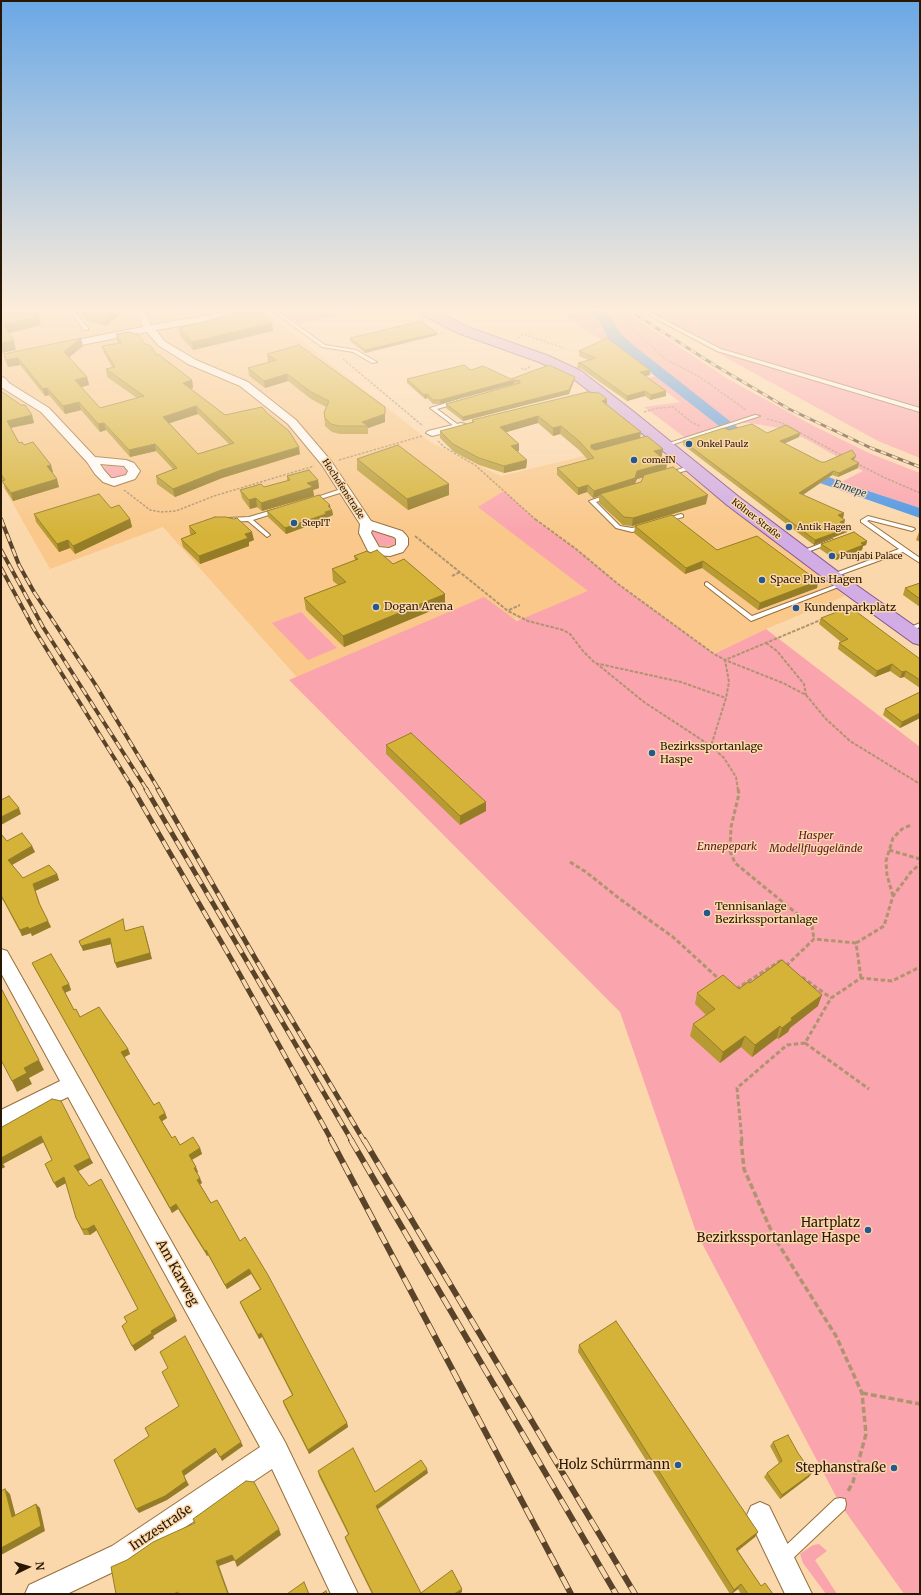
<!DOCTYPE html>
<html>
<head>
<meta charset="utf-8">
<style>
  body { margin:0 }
  #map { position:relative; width:921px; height:1595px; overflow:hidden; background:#fbd8ac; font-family:Merriweather,serif }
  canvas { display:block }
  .frame { position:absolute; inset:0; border:2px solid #281803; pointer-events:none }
  .north { position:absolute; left:8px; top:1547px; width:40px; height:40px; -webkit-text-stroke:3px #fbd8ac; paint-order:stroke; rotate:85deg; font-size:11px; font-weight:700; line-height:16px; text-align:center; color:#281803 }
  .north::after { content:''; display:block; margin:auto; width:14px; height:18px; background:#281803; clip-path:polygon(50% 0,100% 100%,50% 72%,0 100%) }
</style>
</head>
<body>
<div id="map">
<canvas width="921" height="1595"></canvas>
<div class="frame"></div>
<div class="north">N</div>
</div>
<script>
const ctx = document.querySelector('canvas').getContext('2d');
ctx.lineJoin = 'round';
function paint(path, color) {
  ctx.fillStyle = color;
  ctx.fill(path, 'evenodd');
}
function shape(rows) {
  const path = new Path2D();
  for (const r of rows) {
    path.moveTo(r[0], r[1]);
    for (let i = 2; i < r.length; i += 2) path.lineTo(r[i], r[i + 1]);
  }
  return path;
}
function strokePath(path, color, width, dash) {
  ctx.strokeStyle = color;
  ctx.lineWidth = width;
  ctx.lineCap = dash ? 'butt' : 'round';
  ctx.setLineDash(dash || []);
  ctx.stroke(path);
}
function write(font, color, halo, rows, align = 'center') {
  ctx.font = font + ' Merriweather,serif';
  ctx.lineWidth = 3;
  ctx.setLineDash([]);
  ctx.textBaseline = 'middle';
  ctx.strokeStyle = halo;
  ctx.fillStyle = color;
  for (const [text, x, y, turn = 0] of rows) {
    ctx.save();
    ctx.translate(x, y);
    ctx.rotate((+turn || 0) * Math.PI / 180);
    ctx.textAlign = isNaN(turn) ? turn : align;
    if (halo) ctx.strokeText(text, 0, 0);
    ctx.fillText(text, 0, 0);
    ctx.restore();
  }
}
paint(shape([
  [1,311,264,311,432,443,501,476,645,441,845,596,766,629,701,660,532,624,472,604,303,684,163,527,50,569,1,483],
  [107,465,126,469,127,473,118,477,110,476,103,467]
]), '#f9c88a');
paint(shape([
  [282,311,357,311,300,324],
  [564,311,589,311,600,323,609,340,599,339,570,319],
  [605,311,624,311,728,379,812,425,869,453,920,473,920,508,841,482,863,471,804,438,779,428,751,423,730,423,632,344,620,332,612,319],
  [647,311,920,311,920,409,719,349],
  [692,338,718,350,920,410,920,458,878,441,730,360],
  [655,376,719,426,717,429,687,439,644,407,680,402,668,393,643,380],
  [107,465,125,468,128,471,124,475,113,477,110,476,103,467],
  [504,491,539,523,576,549,618,584,714,654,766,629,920,747,920,1594,904,1594,840,1504,696,1232,620,1012,289,680,484,597,517,621,588,591,478,507],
  [373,530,393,537,396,542,393,545,387,546,377,545,371,532],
  [301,612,337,648,308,660,272,623],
  [819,1544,827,1551,815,1560,837,1594,826,1594,803,1563,800,1554,813,1545]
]), '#faa4ad');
paint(shape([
  [589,311,605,311,612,319,620,332,632,344,745,433,814,471,841,482,920,508,920,518,817,482,719,426,609,340,600,323]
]), '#4d95e4');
const lane = shape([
  [70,311,74,311,88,328,88,330,84,330,70,311],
  [273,311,278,311,325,345,356,350,377,362,372,363,353,352,322,347,273,311],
  [641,311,647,311,721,349,920,408,920,412,717,351,641,311],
  [456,400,459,402,458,403,437,409,460,426,461,427,458,429,430,408,456,400],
  [755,415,760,416,668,446,663,445,755,415],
  [692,465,694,466,694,468,668,476,665,474,692,465],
  [344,488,346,489,346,491,311,502,308,500,344,488],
  [609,494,611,495,611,497,596,502,620,526,632,528,645,525,648,527,647,528,632,532,616,528,589,501,609,494],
  [276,509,278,510,278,512,253,520,269,534,270,535,267,537,248,521,228,522,225,520,228,518,249,517,276,509],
  [681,514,683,515,683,517,665,522,662,520,681,514],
  [868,516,914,528,915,529,912,531,869,520,867,521,920,558,920,563,903,552,834,577,830,577,830,575,899,549,861,522,861,520,868,516],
  [832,539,835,541,834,542,802,554,798,554,797,553,832,539],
  [707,582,752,616,841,583,843,582,846,584,751,621,705,585,705,583,707,582],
  [920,623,920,627,907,632,904,630,920,623],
  [840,1498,845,1499,846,1504,845,1509,789,1562,784,1564,779,1562,777,1557,779,1552,835,1499,840,1498]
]);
const street = shape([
  [136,311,146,311,151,325,232,311,256,311,251,314,156,330,164,341,196,360,248,382,296,420,331,461,371,521,402,531,406,535,408,538,408,545,403,552,390,556,376,555,368,551,359,533,360,524,322,465,288,424,240,386,188,364,158,345,147,332,61,349,56,346,61,343,143,327,136,311],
  [372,530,394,537,396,539,396,545,389,548,379,547,371,533,372,530],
  [1,377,5,378,9,383,49,408,95,457,126,460,134,463,140,471,135,479,114,486,103,482,95,474,87,462,41,412,1,387,1,377],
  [100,464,124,466,128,471,126,475,114,478,111,478,104,470,100,464],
  [461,423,465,424,467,426,465,428,432,436,426,433,428,431,461,423],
  [1,949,7,951,285,1442,358,1594,331,1594,272,1469,130,1564,67,1594,25,1594,29,1585,112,1546,260,1447,68,1097,1,1129,1,1110,60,1081,1,973,1,949],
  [760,1502,769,1506,812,1594,785,1594,747,1515,751,1506,760,1502]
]);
const primary = shape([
  [420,311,436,311,468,327,549,356,581,371,634,412,739,497,849,580,920,630,920,645,913,643,837,588,727,505,624,418,571,377,539,362,458,333,421,314,420,311]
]);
strokePath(lane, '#976f3a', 2);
strokePath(street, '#976f3a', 2);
strokePath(primary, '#82548a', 2);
strokePath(shape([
  [618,311,631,327,665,359,700,377,746,410],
  [518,338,523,334,564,348],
  [343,359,423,426],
  [521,368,524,370,531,366],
  [644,412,658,408,673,407,691,422,700,426],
  [767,419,782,423,843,456],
  [438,441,444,447,475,465,536,520],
  [339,460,422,436],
  [856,463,883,477,920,493],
  [124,490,150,510,161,512,176,511,214,496,314,466]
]), '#b09470', 1.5, [2.5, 1.5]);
strokePath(shape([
  [535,519,576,549,618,584,714,654,725,660,783,683,806,695,826,719,850,741,920,784],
  [415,536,508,611,528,621,563,630,570,634,583,651,595,663,681,682,726,698],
  [452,576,460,572],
  [509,610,520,605],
  [766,643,777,651,804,684,806,695],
  [596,663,644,702,711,746],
  [738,790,736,777,724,758,711,746,726,698,729,682,725,660,823,619]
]), '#b09470', 2, [3.5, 1.5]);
strokePath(shape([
  [738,789,739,794,731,827,730,851,735,863,812,926,814,939],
  [889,850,920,859],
  [570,862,586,872,620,899,673,937,719,979],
  [893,896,887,875,886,861,893,838,902,829,911,825],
  [856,943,884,926,893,896,911,872,920,864],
  [786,966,814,939,856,943,861,978],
  [802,977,831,998],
  [736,989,780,961,782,963],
  [805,1043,869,1089],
  [742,1141,737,1088,787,1045,805,1043,831,998,861,978,892,981,920,967]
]), '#b09470', 3, [4.5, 2.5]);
strokePath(shape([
  [741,1140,744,1169,774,1237,836,1336,862,1393,866,1434,853,1482,847,1493],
  [862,1393,920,1404]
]), '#b09470', 3.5, [6, 3]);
paint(lane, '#fff');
paint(street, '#fff');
paint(primary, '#d1ace5');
const railFar3 = shape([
  [630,311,716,366,789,409,871,448,920,467]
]);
const railFar2 = shape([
  [1,519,19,565,34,592,95,684,159,790],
  [1,550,43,627,147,790],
  [1,568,34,629,134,790]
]);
const railFar1 = shape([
  [133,789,234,964,332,1141],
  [146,789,352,1141],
  [158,789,255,958,364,1141]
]);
const rail = shape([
  [331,1140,571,1594],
  [351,1140,616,1594],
  [364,1140,635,1594]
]);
strokePath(railFar3, '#59442a', 3);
strokePath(railFar2, '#59442a', 4);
strokePath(railFar1, '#59442a', 5);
strokePath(rail, '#59442a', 6);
strokePath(railFar3, '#fbd8ac', 2, [6]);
strokePath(railFar2, '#fbd8ac', 2.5, [8]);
strokePath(railFar1, '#fbd8ac', 3.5, [10]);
strokePath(rail, '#fbd8ac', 4.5, [13]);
paint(shape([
  [79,311,120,311,120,314,106,326,87,321],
  [242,314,272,323,273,331,193,350,180,336,179,328],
  [116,334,145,344,156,355,192,380,193,388,190,389,225,415,300,454,222,478,175,497,157,484,156,476,173,469,156,451,130,457,106,430,100,432,81,410,65,414,49,395,45,396,20,365,8,367,6,362,4,354,83,346,69,357,87,377,89,385,81,387,100,408,137,398,107,377,106,369,112,367,104,353,102,346,118,343,117,342],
  [198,414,229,444,198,454,169,423],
  [437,335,365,353,350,341,350,338],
  [579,351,650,375,645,376,666,391,666,396,650,400,645,396,627,401,580,368,580,369,577,368,578,363,588,360,579,356],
  [267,354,385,415,385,422,368,428,368,434,340,434,332,432,325,426,324,413,326,407,311,399,288,381,265,388,249,376,248,368,269,362,268,362],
  [471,370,511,379,575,377,574,381,569,394,463,421,446,408,446,404,516,384,514,384,440,404,433,404,427,398,425,399,407,383,407,379],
  [1,391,32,415,34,423,11,428,19,443,24,445,53,472,52,473,59,487,13,501,5,489,3,481,1,478],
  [607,399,607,404,641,438,662,456,661,456,667,463,666,469,706,504,632,526,623,525,599,503,599,496,593,498,587,492,578,495,557,475,557,468,588,460,579,450,560,434,553,436,538,423,506,432,519,444,519,451,517,452,527,460,526,468,504,473,479,465,454,452,440,438,440,431,472,422,472,420],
  [644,477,641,482,634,484,637,479],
  [767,433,800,433,799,437,784,443,821,462,825,462,854,460,858,468,838,477,832,475,803,495,844,513,843,518,842,518,844,524,848,528,847,532,814,545,683,445,683,441],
  [357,459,449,495,408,510,357,470],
  [287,476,318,480,319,488,313,490,314,496,262,511,257,507,250,509,242,498,240,490,264,487,287,481],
  [330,505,330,508,332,510,333,515,326,518,327,519,286,534,268,517,267,511],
  [111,508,130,519,132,527,75,554,70,548,59,552,36,522,34,514],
  [189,526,254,540,249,542,249,546,200,564,183,547,181,539,191,535,190,534],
  [635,526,717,550,818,581,817,588,758,610,702,568,685,574,634,533],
  [919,532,920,532,920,542,916,540],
  [867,541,866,545,863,546,862,550,836,560,820,549,821,544],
  [370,553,393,564,445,605,344,647,306,610,304,598,338,585,333,581,332,569,355,560,354,556],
  [920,583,920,607,903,595,905,588],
  [821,618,920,659,920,688,904,677,900,678,890,671,875,677,838,649,839,643,841,642,819,624],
  [920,692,920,718,900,728,883,715,885,709],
  [386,745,486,811,460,825,386,754],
  [1,834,7,841,32,846,35,852,12,865,23,878,57,874,59,880,35,891,40,905,51,927,32,936,31,933,22,936,4,902,1,898],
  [32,963,69,984,71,990,65,993,74,1010,80,1017,128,1049,130,1054,124,1057,154,1105,165,1113,167,1118,162,1121,172,1138,180,1145,200,1148,202,1154,192,1160,198,1172,197,1173,202,1183,200,1184,211,1203,240,1241,347,1423,348,1427,309,1454,284,1405,283,1401,292,1395,262,1337,259,1339,242,1307,240,1302,260,1289,251,1274,227,1289,208,1255,207,1256,178,1209,172,1213,35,969],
  [750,983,818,1006,790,1028,788,1032,778,1039,777,1038,752,1057,741,1047,720,1063,690,1036,693,1024,706,1015,695,1004,697,993,739,989],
  [1,1125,2,1127,90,1158,93,1163,78,1171,175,1316,177,1321,153,1336,154,1338,135,1351,122,1326,127,1322,138,1309,97,1230,90,1235,84,1235,76,1218,66,1183,57,1188,52,1160,43,1142,3,1164,5,1167,1,1169],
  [579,1345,758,1532,755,1537,738,1551,761,1586,773,1594,741,1594,738,1589,732,1594,730,1594,578,1352],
  [773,1442,809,1477,780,1499,764,1477,767,1473,779,1463,770,1446],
  [318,1471,375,1492,428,1473,377,1510,421,1593,462,1592,459,1594,372,1594,346,1541,345,1537,348,1534,319,1476]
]), '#b79a31');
paint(shape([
  [114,311,120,311,120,314,106,326,105,319],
  [39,316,41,325,6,334,4,325],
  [272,323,273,331,193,350,192,342],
  [437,333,437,335,365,353,365,350],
  [81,338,83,346,66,360,64,352],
  [14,341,16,350,2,353,1,350,1,343],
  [18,358,20,365,8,367,6,360],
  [650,370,650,375,640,377,640,372],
  [287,374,288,381,265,388,264,381],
  [87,377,89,385,77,388,75,380],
  [575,377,574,381,569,394,463,421,463,417],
  [192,380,193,388,184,391,183,383],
  [514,380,514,384,440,404,440,400],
  [47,388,49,395,45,396,43,389],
  [645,391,645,396,627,401,627,396],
  [666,391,666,396,650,400,651,395],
  [427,394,427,398,425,399,424,395],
  [607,399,607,406,602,401],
  [79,402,81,410,65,414,63,406],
  [196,406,198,414,164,425,163,417],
  [385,407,385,422,368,428,368,426,362,422],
  [32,415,34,423,9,428,7,421],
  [538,416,538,423,500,434,500,427],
  [104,423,106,430,100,432,98,424],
  [561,426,560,434,553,436,553,428],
  [641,432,640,439,591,453,590,455,591,445],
  [800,433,799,437,779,446,780,441],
  [155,444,156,451,130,457,129,450],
  [519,444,519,451,510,453,511,446],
  [299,447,300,454,222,478,175,497,173,489,221,470],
  [663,449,662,456,654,458,654,451],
  [856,456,854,460,850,463,851,459],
  [527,460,526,468,504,473,504,466],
  [663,460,665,460,665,464,667,463,666,471,637,479,634,486,600,494,599,496,593,498,594,491],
  [859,463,858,468,838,477,839,473],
  [51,465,53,472,49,474,47,466],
  [833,471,832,475,798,498,799,493],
  [57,479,59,487,13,501,11,493],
  [318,480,319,488,313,490,314,496,262,511,261,503,307,483],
  [449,484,449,495,408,510,407,499],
  [588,485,587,492,578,495,578,488],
  [708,495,706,504,632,526,633,518],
  [256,498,257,507,250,509,249,500],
  [330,505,331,510,332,510,333,515,326,518,327,519,286,534,285,528,325,512,328,506],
  [844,513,843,518,837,520,838,515],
  [130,519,132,527,75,554,73,546],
  [845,520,844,525,840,522],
  [848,528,847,532,814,545,815,540],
  [252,532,254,540,249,542,249,546,200,564,199,556,245,534],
  [68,540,70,548,59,552,57,544],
  [867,541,866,545,863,546,862,550,836,560,838,555,861,543],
  [703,561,702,568,685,574,686,568],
  [818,581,817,588,758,610,760,603],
  [445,594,445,605,344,647,343,636],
  [892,664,890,671,875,677,877,671],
  [906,671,904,677,900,678,902,672],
  [920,713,920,718,900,728,902,722],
  [486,802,486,811,460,825,460,816],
  [19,808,21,814,1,825,1,817],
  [32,846,35,852,10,866,8,860],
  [57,874,59,880,35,891,42,909,33,884],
  [48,921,51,927,32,936,31,933,22,936,20,930,28,927],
  [145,932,152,959,117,968,115,963],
  [110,938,112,944,83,951,81,946],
  [69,984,71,990,64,993,62,987],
  [822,995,818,1006,790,1028,788,1032,778,1039,782,1028,791,1018],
  [780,1026,777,1038,752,1057,755,1045],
  [745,1036,741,1047,720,1063,723,1052],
  [128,1049,130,1054,123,1058,121,1052],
  [39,1060,44,1070,29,1078,32,1084,17,1092,12,1081,24,1068],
  [165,1113,167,1118,161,1122,159,1117],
  [41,1136,44,1142,3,1164,5,1167,1,1169,1,1158],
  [200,1148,202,1154,191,1160,189,1155],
  [90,1158,93,1163,77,1172,74,1166],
  [196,1167,198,1172,196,1173,194,1168],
  [64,1177,66,1183,57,1188,54,1183],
  [200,1178,202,1183,199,1185,197,1180],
  [176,1204,178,1209,172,1213,170,1208],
  [94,1225,97,1230,90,1235,87,1229],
  [206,1250,208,1255,207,1256,205,1251],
  [249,1269,251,1274,227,1289,225,1285],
  [175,1316,177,1321,153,1336,151,1331],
  [152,1333,154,1338,135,1351,132,1346],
  [261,1333,262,1337,259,1339,258,1335],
  [347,1423,348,1427,309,1454,308,1450],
  [241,1442,243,1446,222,1461,220,1457],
  [215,1448,217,1452,184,1476,189,1485,167,1500,139,1513,136,1509,182,1471],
  [427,1469,428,1473,376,1510,376,1506],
  [812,1473,809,1477,780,1499,782,1495],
  [5,1489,10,1494,17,1521,12,1517],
  [36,1504,40,1508,45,1531,1,1555,1,1548],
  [279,1529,281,1535,237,1567,235,1561],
  [758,1532,755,1537,733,1554,736,1549],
  [232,1555,235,1560,219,1566,229,1594,228,1594,216,1561],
  [741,1584,738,1589,731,1594,734,1590],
  [462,1589,462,1592,459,1594,454,1594]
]), '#957d28');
const building = shape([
  [1,311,36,311,39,316,4,325,14,341,1,343,1,311],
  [83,311,114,311,105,319,85,314,83,311],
  [254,311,258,311,272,323,192,342,179,328,241,312,242,314,254,311],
  [421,321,437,333,365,350,350,338,421,321],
  [128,332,138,334,145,344,151,346,156,355,158,354,192,380,183,383,225,415,262,407,267,413,289,431,299,447,221,470,173,489,156,476,177,468,155,444,129,450,104,423,98,424,79,402,63,406,47,388,43,389,18,358,6,360,4,354,81,338,64,352,87,377,75,380,100,408,144,396,106,369,115,367,102,346,121,343,116,334,128,332],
  [196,406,234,443,198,454,163,417,196,406],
  [607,338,650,370,640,372,666,391,651,395,645,391,627,396,581,363,580,364,578,363,596,358,579,351,607,338],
  [299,345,385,407,385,414,362,422,368,426,339,426,331,424,325,418,324,413,329,401,311,392,287,374,264,381,248,368,276,360,267,354,299,345],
  [464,365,471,370,483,366,511,379,549,365,575,377,569,390,463,417,446,404,520,383,520,381,514,380,440,400,433,400,427,394,424,395,407,379,464,365],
  [1,391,21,405,25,405,32,415,7,421,19,443,22,442,24,445,33,442,51,465,47,466,57,479,11,493,2,481,5,480,1,474,1,391],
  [587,392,599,393,607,399,602,401,641,432,591,445,591,448,595,450,647,436,663,449,654,451,665,460,663,460,667,463,637,471,635,478,594,491,588,485,578,488,557,468,594,458,580,442,561,426,553,428,538,416,500,427,519,444,511,446,527,460,504,466,479,458,453,444,440,431,474,422,472,420,587,392],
  [752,424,767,433,786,425,800,433,780,441,821,462,825,462,852,450,856,456,851,459,859,463,839,473,833,471,799,493,844,513,838,515,845,520,840,522,848,528,815,540,683,441,724,428,729,430,752,424],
  [398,445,449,484,407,499,357,459,398,445],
  [673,467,708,495,633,518,624,517,600,494,641,482,644,475,673,467],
  [309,470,318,480,307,483,313,487,261,503,256,498,249,500,240,490,261,484,264,487,290,480,287,476,309,470],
  [99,494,111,508,119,505,130,519,73,546,68,540,57,544,34,514,99,494],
  [319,495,330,505,328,506,332,510,325,512,326,514,285,528,267,511,319,495],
  [672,515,717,550,757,536,818,581,760,603,703,561,686,568,635,526,672,515],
  [215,517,226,517,234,519,237,518,252,532,245,534,248,538,199,556,181,539,196,533,189,526,215,517],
  [854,532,867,541,861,543,863,545,838,555,821,544,854,532],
  [377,550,393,564,404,559,445,594,343,636,304,598,346,582,332,569,358,559,354,556,367,551,370,553,377,550],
  [920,583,920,599,905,588,920,583],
  [850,607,920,659,920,680,906,671,902,672,892,664,877,671,839,643,848,639,821,618,850,607],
  [920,692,920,713,902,722,885,709,920,692],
  [411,733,486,802,460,816,386,745,411,733],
  [9,796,19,808,1,817,1,800,9,796],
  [22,833,32,846,8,860,23,878,49,865,57,874,33,884,39,903,48,921,29,929,28,927,20,930,1,895,1,834,7,841,22,833],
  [123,919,125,931,143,926,150,953,115,963,110,938,81,946,79,941,123,919],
  [51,954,69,984,62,987,74,1010,76,1009,80,1017,99,1007,128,1049,121,1052,154,1105,159,1102,165,1113,159,1117,172,1138,175,1136,180,1145,193,1137,200,1148,189,1155,196,1167,194,1168,200,1178,197,1180,211,1203,217,1200,240,1241,245,1237,268,1275,347,1423,308,1450,283,1401,293,1395,261,1333,258,1335,240,1302,261,1289,249,1269,225,1285,206,1250,205,1251,176,1204,170,1208,32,963,51,954],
  [782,960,822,995,791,1018,792,1020,782,1028,780,1026,755,1045,745,1036,723,1052,693,1024,715,1009,697,993,723,975,739,989,748,982,750,983,782,960],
  [1,988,39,1060,24,1068,27,1073,12,1081,1,1060,1,988],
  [52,1099,61,1101,90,1158,74,1166,89,1186,101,1179,175,1316,151,1331,152,1333,132,1346,122,1326,127,1322,124,1317,138,1309,94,1225,87,1229,82,1229,76,1218,64,1177,54,1183,45,1164,52,1160,41,1136,1,1158,1,1125,2,1127,52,1099],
  [616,1321,758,1532,736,1549,761,1586,765,1583,773,1594,748,1594,741,1584,734,1590,579,1345,616,1321],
  [185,1336,241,1442,220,1457,215,1448,182,1471,186,1481,165,1496,136,1509,114,1460,149,1436,145,1428,179,1406,162,1372,168,1368,160,1352,185,1336],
  [788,1435,798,1453,812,1473,782,1495,767,1473,782,1461,773,1442,788,1435],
  [353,1448,375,1492,421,1460,427,1469,376,1506,421,1593,452,1570,462,1589,454,1594,373,1594,345,1537,349,1534,318,1471,353,1448],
  [246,1481,254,1482,279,1529,235,1561,232,1555,216,1561,228,1594,179,1594,178,1592,173,1594,116,1594,111,1567,127,1560,153,1542,195,1523,193,1519,246,1481],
  [5,1489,12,1517,36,1504,41,1526,1,1548,1,1491,5,1489],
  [304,1582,309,1594,287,1594,304,1582],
  [326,1591,327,1594,321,1594,326,1591]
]);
paint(building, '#d5b339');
strokePath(building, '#957d28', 1);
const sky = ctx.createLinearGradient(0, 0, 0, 534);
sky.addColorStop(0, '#6aa8e6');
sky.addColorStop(0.58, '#fdedda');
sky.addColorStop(1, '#fdedda00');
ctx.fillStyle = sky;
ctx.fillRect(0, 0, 921, 534);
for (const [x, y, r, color] of [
  [689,444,4,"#245891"],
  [634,460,4,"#245891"],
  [294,523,4,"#245891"],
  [789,527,4,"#245891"],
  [832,556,4,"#245891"],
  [762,580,4,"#245891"],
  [376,607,4,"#245891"],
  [796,608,4,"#245891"],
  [652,753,4,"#245891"],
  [707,913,4,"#245891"],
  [868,1230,4,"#245891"],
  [678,1465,4,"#245891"],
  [894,1468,4,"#245891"]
]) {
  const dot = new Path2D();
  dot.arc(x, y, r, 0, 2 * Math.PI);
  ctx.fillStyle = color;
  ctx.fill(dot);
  strokePath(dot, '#fbd8ac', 1.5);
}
write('9px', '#281803', '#fbd8ac', [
  ["Onkel Paulz",697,444],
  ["comeIN",642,460],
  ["StepIT",302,523],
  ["Antik Hagen",797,527],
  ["Punjabi Palace",840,556]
], 'left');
write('9px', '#281803', '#fbd8ac', [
  ["Hochofenstraße",343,489,57],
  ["Kölner Straße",756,519,38]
]);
write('italic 10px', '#144579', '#fbd8ac', [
  ["Ennepe",850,489,19]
]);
write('11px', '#281803', '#fbd8ac', [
  ["Space Plus Hagen",770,580],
  ["Dogan Arena",384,607],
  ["Kundenparkplatz",804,608],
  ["Bezirkssportanlage",660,747],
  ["Haspe",660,760],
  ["Tennisanlage",715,907],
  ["Bezirkssportanlage",715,920]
], 'left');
write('italic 11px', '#5b1423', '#fbd8ac', [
  ["Hasper",816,836],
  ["Modellfluggelände",816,849],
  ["Ennepepark",727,847]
]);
write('13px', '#281803', '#fbd8ac', [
  ["Hartplatz",860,1223],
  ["Bezirkssportanlage Haspe",860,1238],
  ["Holz Schürrmann",670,1465],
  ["Stephanstraße",886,1468]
], 'right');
write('13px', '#281803', '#fbd8ac', [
  ["Am Karweg",177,1273,61],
  ["Intzestraße",161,1528,-34]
]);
</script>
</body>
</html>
